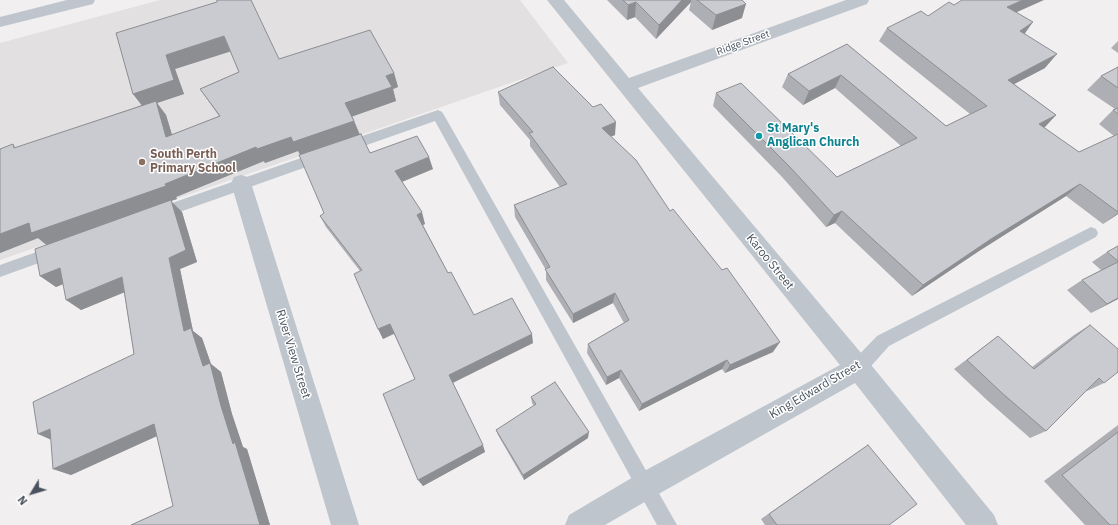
<!DOCTYPE html>
<html>
<head>
<meta charset="utf-8">
<style>
  body { margin:0 }
  #map { position:relative; width:1118px; height:525px; overflow:hidden; background:#f1efef; font-family:"IBM Plex Sans",sans-serif }
  canvas { display:block }
  .north { position:absolute; left:12px; top:473px; width:40px; height:40px; -webkit-text-stroke:3px #fff; paint-order:stroke; rotate:232deg; font-size:11px; font-weight:700; line-height:16px; text-align:center; color:#48515c }
  .north::after { content:''; display:block; margin:auto; width:14px; height:18px; background:#48515c; clip-path:polygon(50% 0,100% 100%,50% 72%,0 100%) }
</style>
</head>
<body>
<div id="map">
<canvas width="1118" height="525"></canvas>
<div class="north">N</div>
</div>
<script>
const ctx = document.querySelector('canvas').getContext('2d');
ctx.lineJoin = 'round';
function paint(path, color) {
  ctx.fillStyle = color;
  ctx.fill(path, 'evenodd');
}
function shape(rows) {
  const path = new Path2D();
  for (const r of rows) {
    path.moveTo(r[0], r[1]);
    for (let i = 2; i < r.length; i += 2) path.lineTo(r[i], r[i + 1]);
  }
  return path;
}
function strokePath(path, color, width, dash) {
  ctx.strokeStyle = color;
  ctx.lineWidth = width;
  ctx.lineCap = dash ? 'butt' : 'round';
  ctx.setLineDash(dash || []);
  ctx.stroke(path);
}
function write(font, color, halo, rows, align = 'center') {
  ctx.font = font + ' "IBM Plex Sans",sans-serif';
  ctx.lineWidth = 3;
  ctx.setLineDash([]);
  ctx.textBaseline = 'middle';
  ctx.strokeStyle = halo;
  ctx.fillStyle = color;
  for (const [text, x, y, turn = 0] of rows) {
    ctx.save();
    ctx.translate(x, y);
    ctx.rotate((+turn || 0) * Math.PI / 180);
    ctx.textAlign = isNaN(turn) ? turn : align;
    if (halo) ctx.strokeText(text, 0, 0);
    ctx.fillText(text, 0, 0);
    ctx.restore();
  }
}
paint(shape([
  [160,0,520,0,568,63,0,260,0,43]
]), '#e2e0e1');
paint(shape([
  [438,110,442,112,444,115,677,525,657,525,435,121,344,153,339,152,337,148,339,144,438,110],
  [321,151,326,152,328,156,326,160,157,220,152,218,150,214,152,210,321,151],
  [1091,227,1096,229,1098,233,1096,237,889,346,864,374,858,376,852,374,850,368,852,362,877,336,1091,227],
  [56,245,61,247,63,251,61,255,0,277,0,265,56,245]
]), '#bec5cd');
paint(shape([
  [67,0,95,0,93,4,0,27,0,17,67,0],
  [547,0,564,0,629,78,846,0,869,0,867,4,638,88,867,360,994,515,998,525,966,525,855,383,655,496,605,525,565,525,569,515,635,476,840,365,547,0],
  [241,175,248,177,251,183,359,525,331,525,231,183,234,177,241,175]
]), '#bec5cd');
paint(shape([
  [607,0,742,0,742,18,712,30,689,10,691,2,656,39,635,17,627,20],
  [954,5,1016,13,1025,33,1045,68,1014,84,1056,115,1044,128,1079,152,1114,136,1099,124,1113,110,1115,109,1087,90,1101,76,1118,67,1118,214,1103,224,1066,196,979,251,912,296,835,223,826,227,783,178,713,106,716,93,837,177,901,146,835,88,803,105,782,87,788,74,847,44,946,126,970,114,879,41,887,28,928,16],
  [116,33,279,59,394,73,398,87,393,89,396,101,352,116,360,135,370,153,433,169,402,182,425,224,423,225,448,273,474,315,533,343,453,383,485,452,423,486,415,379,394,334,383,339,360,271,326,227,320,216,324,213,298,151,265,163,264,161,176,197,177,199,171,201,182,212,197,262,180,269,193,331,202,338,211,364,221,372,232,414,243,447,247,449,270,525,131,525,173,506,157,436,71,475,53,469,134,354,124,292,81,310,63,284,56,287,40,276,46,245,38,238,0,253,0,149,13,144,16,148,142,105,133,94],
  [230,51,239,72,200,89,219,116,172,135,166,115,157,103,184,94,175,69],
  [1118,41,1118,53,1111,48],
  [498,92,615,135,610,136,670,211,773,352,725,373,722,369,639,411,619,378,606,385,587,353,588,344,624,323,613,303,573,323,546,280,546,270,515,217,514,205,560,187,530,146,530,140,500,105],
  [1118,246,1118,299,1091,313,1067,290,1082,280,1101,270,1092,262,1107,252],
  [1090,325,1104,383,1087,391,1086,390,1046,431,1030,438,988,401,954,369,998,336,1032,367,1074,335],
  [531,397,588,438,524,480,498,435,496,430,534,406,532,403],
  [1118,425,1118,525,1085,525,1044,481],
  [868,445,889,525,765,525,761,519]
]), '#adafb4');
paint(shape([
  [682,0,691,0,691,2,656,39,659,25],
  [1023,0,1044,0,997,21,1007,7],
  [636,2,635,17,627,20,628,5],
  [746,4,742,18,712,30,716,15],
  [1033,22,1023,36,1020,31],
  [224,36,232,51,175,69,184,94,157,103,166,115,177,151,133,94,166,55],
  [1057,54,1045,68,997,93,1008,80],
  [394,73,398,87,393,89,396,101,351,117,345,103,386,76],
  [841,75,835,88,803,105,809,91],
  [1056,115,1044,128,1039,124],
  [354,121,360,135,301,155,298,151,265,163,264,161,176,197,177,199,171,201,182,212,197,262,180,269,193,331,202,338,211,364,221,372,232,414,243,447,247,449,270,525,260,525,233,444,203,366,184,331,169,258,47,245,38,238,0,253,0,234,29,223,165,184,256,147],
  [616,122,615,135,601,141,602,128],
  [429,157,433,169,399,183,395,171],
  [1080,184,1066,196,979,251,912,296,923,285,991,239],
  [842,211,835,223,826,227,834,215],
  [422,212,425,224,421,226,417,215],
  [1118,213,1118,214,1103,224],
  [60,268,75,279,56,287,40,276],
  [122,277,135,288,81,310,66,300],
  [615,293,613,303,573,323,573,314],
  [1118,298,1118,299,1091,313,1107,304],
  [390,324,395,333,383,339,378,329],
  [532,334,533,343,452,383,449,375],
  [780,342,773,352,725,373,730,365],
  [727,360,722,369,639,411,642,404],
  [621,370,619,378,606,385,607,377],
  [154,424,168,431,71,475,53,469],
  [50,429,56,442,38,434],
  [589,432,588,438,524,480,523,475],
  [483,445,485,452,423,486,418,480]
]), '#8d8e92');
const building = shape([
  [217,0,251,0,279,59,370,30,394,73,386,76,392,87,345,103,354,121,293,142,291,137,257,149,256,147,165,184,166,186,31,233,29,223,0,234,0,149,13,144,14,148,156,101,166,137,220,116,200,89,239,72,224,36,166,55,174,80,133,94,116,33,217,2,217,0],
  [623,0,682,0,659,25,636,2,628,5,623,0],
  [697,0,742,0,746,4,716,15,697,0],
  [962,0,1023,0,1007,7,1033,22,1020,31,1057,54,1008,80,1056,115,1039,124,1079,152,1118,134,1118,212,1080,184,991,239,923,285,842,211,834,215,789,166,716,93,741,83,837,177,917,138,841,75,809,91,788,74,847,44,946,126,987,106,887,28,921,11,928,16,949,2,954,5,962,0],
  [553,67,593,107,601,104,616,122,602,128,636,160,670,211,673,209,722,270,727,268,780,342,730,365,727,360,642,404,621,370,607,377,588,344,629,320,615,293,573,314,545,269,550,267,514,205,567,184,529,133,533,132,498,92,553,67],
  [1118,67,1118,88,1101,76,1118,67],
  [1118,108,1118,114,1113,110,1118,108],
  [361,134,370,153,417,136,429,157,395,171,422,212,417,215,448,273,451,272,474,315,512,298,532,334,449,375,483,445,418,480,383,394,415,379,390,324,378,329,354,274,362,270,320,216,324,213,299,155,361,134],
  [171,200,186,250,169,258,184,331,191,328,203,366,210,363,221,406,233,444,235,442,260,525,131,525,173,506,154,424,53,469,50,429,38,434,33,402,134,354,122,277,66,300,60,268,40,276,35,249,171,200],
  [1118,246,1118,261,1107,252,1118,246],
  [1118,262,1118,298,1107,304,1082,280,1118,262],
  [1090,325,1118,349,1118,372,1104,383,1099,378,1046,431,1002,393,967,360,998,336,1034,369,1090,325],
  [555,382,589,432,523,475,496,430,536,404,531,397,555,382],
  [1118,432,1118,525,1110,525,1062,475,1118,432],
  [868,445,917,504,889,525,777,525,769,514,868,445]
]);
paint(building, '#c9cbd1');
strokePath(building, '#8d8e92', 1);
for (const [x, y, r, color] of [
  [759,136,4,"#0f9aa8"],
  [142,162,4,"#8d6e63"]
]) {
  const dot = new Path2D();
  dot.arc(x, y, r, 0, 2 * Math.PI);
  ctx.fillStyle = color;
  ctx.fill(dot);
  strokePath(dot, '#fff', 1.5);
}
write('10px', '#48515c', '#fff', [
  ["Ridge Street",743,43,-20]
]);
write('bold 12px', '#0d838f', '#fff', [
  ["St Mary's",767,129],
  ["Anglican Church",767,143]
], 'left');
write('bold 12px', '#785e54', '#fff', [
  ["South Perth",150,155],
  ["Primary School",150,169]
], 'left');
write('12px', '#48515c', '#fff', [
  ["Karoo Street",770,262,51],
  ["River View Street",293,354,73],
  ["King Edward Street",815,390,-30]
]);
</script>
</body>
</html>
